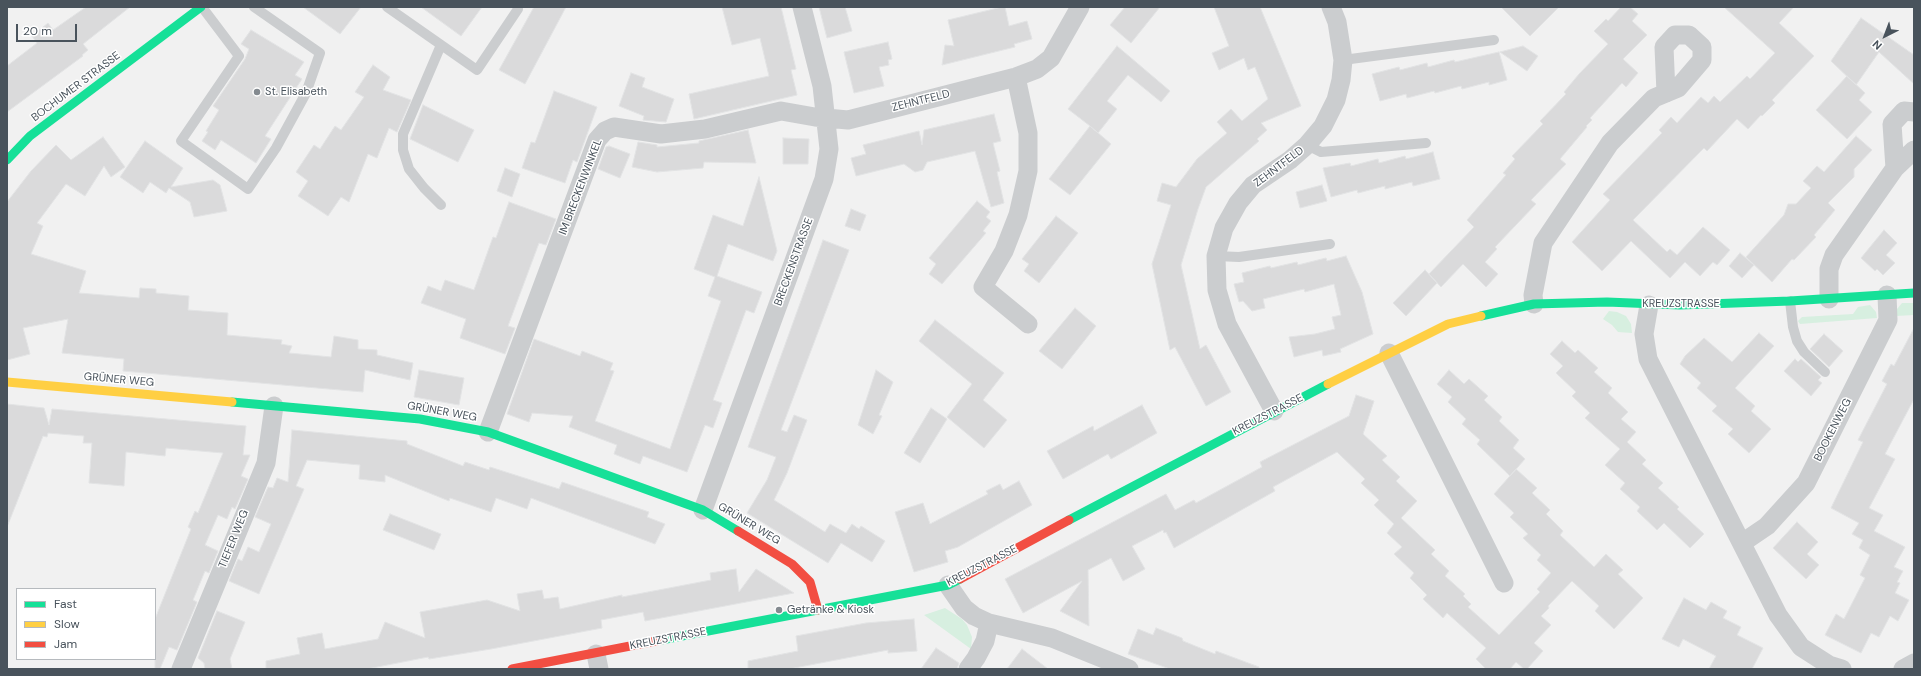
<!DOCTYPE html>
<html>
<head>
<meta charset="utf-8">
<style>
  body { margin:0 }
  #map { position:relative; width:1921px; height:676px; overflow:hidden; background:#f1f1f1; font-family:"DM Sans",sans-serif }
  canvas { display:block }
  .frame { position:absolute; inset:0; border:8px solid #49535c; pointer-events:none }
  .legend { position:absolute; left:16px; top:588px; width:140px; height:72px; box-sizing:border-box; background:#fff; border:1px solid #b6babe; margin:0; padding:5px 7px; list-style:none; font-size:12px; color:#49535c }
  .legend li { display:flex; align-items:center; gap:8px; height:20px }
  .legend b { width:20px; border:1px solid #b6babe }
  .north { position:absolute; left:1865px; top:16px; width:40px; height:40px; -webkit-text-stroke:3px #fff; paint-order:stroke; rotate:222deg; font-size:11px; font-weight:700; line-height:16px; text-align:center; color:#49535c }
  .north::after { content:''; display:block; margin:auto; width:14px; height:18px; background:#49535c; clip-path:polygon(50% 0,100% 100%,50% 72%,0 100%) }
  .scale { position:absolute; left:16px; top:24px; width:61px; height:18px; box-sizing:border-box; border:2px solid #49535c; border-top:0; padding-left:5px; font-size:12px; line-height:14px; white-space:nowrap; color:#49535c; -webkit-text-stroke:3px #fff; paint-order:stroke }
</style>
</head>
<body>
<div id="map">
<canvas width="1921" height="676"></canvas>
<div class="frame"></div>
<ul class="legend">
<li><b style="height:5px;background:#16e098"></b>Fast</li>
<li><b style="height:5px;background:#ffcf43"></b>Slow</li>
<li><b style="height:5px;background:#f24e42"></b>Jam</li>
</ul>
<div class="north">N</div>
<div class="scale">20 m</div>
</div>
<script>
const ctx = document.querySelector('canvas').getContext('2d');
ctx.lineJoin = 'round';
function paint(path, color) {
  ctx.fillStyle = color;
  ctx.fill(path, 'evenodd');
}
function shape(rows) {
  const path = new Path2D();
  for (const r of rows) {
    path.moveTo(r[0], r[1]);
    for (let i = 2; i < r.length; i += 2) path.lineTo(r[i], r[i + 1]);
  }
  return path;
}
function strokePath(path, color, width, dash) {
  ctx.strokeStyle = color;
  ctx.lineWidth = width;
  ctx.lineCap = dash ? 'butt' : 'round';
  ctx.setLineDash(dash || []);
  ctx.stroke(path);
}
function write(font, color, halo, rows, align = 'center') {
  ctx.font = font + ' "DM Sans",sans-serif';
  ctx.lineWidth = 3;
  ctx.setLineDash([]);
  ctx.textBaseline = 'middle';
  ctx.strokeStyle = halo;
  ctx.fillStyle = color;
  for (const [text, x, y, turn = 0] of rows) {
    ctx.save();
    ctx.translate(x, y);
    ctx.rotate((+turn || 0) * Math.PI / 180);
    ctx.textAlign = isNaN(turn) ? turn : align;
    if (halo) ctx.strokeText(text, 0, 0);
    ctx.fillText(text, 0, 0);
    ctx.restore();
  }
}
paint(shape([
  [1902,303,1914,303,1914,315,1896,316,1897,309],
  [1870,305,1876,312,1877,318,1800,324,1798,321,1802,317,1853,314,1858,307],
  [1609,311,1617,312,1626,316,1631,324,1632,333,1618,332,1612,325,1603,319],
  [945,608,962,619,967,625,972,637,971,649,924,615]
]), '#d7efe0');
const building = shape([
  [86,7,130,7,83,44,88,50,82,55,83,56,7,112,7,66,37,43,32,36,48,23,53,30,86,7],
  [303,7,361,7,340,34,303,7],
  [421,7,482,7,461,36,421,7],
  [534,7,566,7,525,84,499,70,534,7],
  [722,7,781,7,796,69,791,70,797,95,694,119,689,94,769,76,760,38,732,45,722,7],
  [819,7,845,7,852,31,827,38,819,7],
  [1002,7,1005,7,1009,26,1027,21,1032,39,1014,44,1015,47,942,65,945,45,954,46,948,20,1002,7],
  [1125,7,1160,7,1131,43,1110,25,1125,7],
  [1214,7,1260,7,1301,106,1261,123,1267,130,1257,139,1259,141,1206,187,1198,209,1181,265,1200,349,1206,345,1231,392,1206,406,1175,347,1170,350,1152,264,1171,205,1157,201,1162,183,1176,187,1197,159,1227,133,1217,122,1231,109,1242,121,1268,99,1255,67,1248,70,1244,58,1219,70,1212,53,1229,46,1214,7],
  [1501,7,1559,7,1530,36,1501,7],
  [1621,7,1630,7,1638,14,1632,21,1647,35,1623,59,1638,73,1626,87,1622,83,1590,118,1592,120,1586,126,1587,127,1560,159,1566,164,1531,200,1536,204,1495,247,1497,249,1485,262,1498,274,1486,287,1463,264,1441,287,1429,274,1474,227,1467,220,1506,175,1503,173,1515,159,1512,156,1543,124,1540,121,1566,94,1564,92,1579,74,1608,44,1594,31,1606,19,1608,21,1621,7],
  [1724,7,1794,7,1779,23,1814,56,1772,100,1775,103,1762,116,1761,115,1748,129,1737,119,1707,151,1704,148,1633,220,1667,252,1670,249,1677,255,1703,227,1730,250,1717,265,1713,262,1700,276,1685,262,1670,278,1631,241,1602,271,1572,242,1610,200,1603,194,1662,133,1659,130,1671,117,1677,123,1701,97,1708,103,1714,96,1720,102,1747,76,1750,79,1775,53,1724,7],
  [1861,18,1914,55,1914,84,1879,52,1856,85,1831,61,1861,18],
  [251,30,304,62,295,75,302,79,265,136,271,139,256,163,221,140,215,150,202,141,208,132,206,131,219,110,213,106,245,59,249,49,241,44,251,30],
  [888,42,892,59,888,60,889,65,879,67,884,86,854,93,844,52,888,42],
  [1117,46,1170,91,1161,102,1128,75,1107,101,1117,109,1098,133,1090,126,1111,144,1070,195,1049,179,1090,126,1068,109,1117,46],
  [1523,46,1538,56,1527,71,1500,52,1523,46],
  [1499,52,1507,80,1489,85,1489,82,1462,89,1461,86,1435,93,1434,91,1407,98,1406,94,1380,101,1372,74,1399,67,1400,70,1427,63,1428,67,1454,60,1455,62,1499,52],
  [373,65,390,77,383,90,411,100,397,132,389,128,377,158,368,154,349,202,341,197,328,216,298,196,308,181,296,172,314,145,320,149,335,126,341,130,364,97,355,92,373,65],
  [631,73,645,78,642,87,674,99,666,122,643,120,644,116,619,106,631,73],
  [1847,76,1865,93,1859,100,1872,112,1847,139,1816,110,1847,76],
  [554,91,597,107,577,162,573,160,565,183,522,168,531,142,535,143,554,91],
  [423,105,474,130,458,162,410,139,423,105],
  [994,114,1001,141,993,143,1000,171,997,172,1004,203,991,207,975,151,927,162,923,170,915,172,904,164,856,176,851,158,866,154,863,145,919,131,922,145,924,130,994,114],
  [748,130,756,163,704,162,703,168,657,172,632,167,638,142,657,145,657,147,699,143,699,141,748,130],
  [1856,136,1872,150,1854,169,1854,177,1828,203,1835,210,1814,235,1816,237,1794,260,1792,259,1772,282,1746,257,1784,215,1788,204,1796,204,1811,188,1803,181,1817,166,1824,172,1856,136],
  [103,137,125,167,111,177,104,166,85,196,66,184,37,223,43,226,31,254,86,271,79,293,139,298,140,288,156,289,156,293,189,296,188,310,228,313,227,335,282,340,281,344,292,346,289,353,331,357,334,336,358,340,358,349,377,350,377,355,413,363,410,380,365,370,363,392,123,371,124,359,62,353,68,319,23,328,30,354,7,360,7,202,31,171,56,145,71,160,103,137],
  [783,138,809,139,808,164,783,164,783,138],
  [145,141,183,168,171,187,213,180,220,185,227,211,194,217,190,202,169,188,166,193,150,182,143,193,120,177,145,141],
  [609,146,630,154,620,178,598,169,606,147,609,146],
  [1433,152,1440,179,1413,186,1412,182,1385,189,1385,186,1358,193,1357,190,1331,197,1323,168,1350,163,1351,166,1378,159,1379,163,1405,156,1406,159,1433,152],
  [505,168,520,174,512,197,497,191,505,168],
  [759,177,777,251,773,261,728,244,717,276,762,292,754,313,746,310,713,400,722,403,713,428,705,425,687,472,643,456,640,464,614,454,617,445,569,427,573,416,532,413,529,422,507,414,534,339,580,356,582,351,613,363,610,370,614,371,595,421,670,449,721,301,708,296,715,277,694,269,713,215,743,226,759,177],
  [1322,185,1327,201,1300,208,1296,192,1322,185],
  [977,201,990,212,986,217,991,221,983,231,986,233,942,284,929,274,936,264,929,258,977,201],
  [509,202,556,219,546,245,539,243,508,326,515,328,505,354,460,338,466,319,421,303,428,286,441,291,445,280,474,290,493,237,496,238,509,202],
  [851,209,866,215,860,231,845,226,851,209],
  [1056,216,1078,233,1039,283,1024,271,1029,264,1022,259,1056,216],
  [1884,230,1897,243,1886,255,1895,263,1883,275,1877,269,1875,271,1861,258,1884,230],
  [823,240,849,250,781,430,787,432,794,415,807,420,787,473,774,500,825,532,830,524,846,533,852,524,859,529,861,526,885,541,872,562,841,543,828,563,747,513,767,480,776,457,748,447,823,240],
  [1740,253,1754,265,1742,278,1729,266,1740,253],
  [1346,256,1362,292,1373,334,1340,349,1341,352,1323,356,1322,350,1294,357,1289,337,1315,334,1335,329,1332,317,1341,315,1334,284,1305,292,1304,289,1263,299,1265,308,1252,311,1243,301,1239,302,1234,284,1244,282,1242,273,1270,266,1271,268,1297,262,1298,265,1326,258,1327,261,1346,256],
  [1425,270,1437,283,1406,316,1393,303,1425,270],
  [1075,308,1096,326,1062,369,1039,351,1075,308],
  [935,320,1004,373,983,400,1007,420,984,448,947,417,972,384,919,341,935,320],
  [1914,328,1914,399,1885,454,1895,459,1869,508,1883,515,1874,531,1905,547,1894,567,1903,571,1897,582,1900,583,1895,593,1909,600,1898,621,1890,616,1879,637,1871,633,1861,653,1825,635,1836,614,1844,619,1865,578,1860,575,1870,555,1859,548,1863,540,1852,534,1859,523,1831,508,1863,442,1858,440,1887,384,1882,381,1891,364,1894,366,1914,328],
  [1759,333,1774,346,1735,388,1755,406,1751,411,1771,429,1749,453,1728,434,1733,429,1712,411,1717,406,1697,388,1701,383,1680,364,1685,356,1704,338,1732,362,1759,333],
  [1824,334,1843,351,1829,367,1810,349,1824,334],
  [1562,341,1575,353,1578,350,1598,368,1594,372,1612,388,1608,393,1628,412,1621,419,1636,432,1627,442,1646,460,1642,464,1663,483,1658,488,1679,507,1677,509,1704,534,1690,548,1664,523,1657,530,1637,511,1640,507,1620,489,1625,483,1605,465,1620,449,1585,418,1590,413,1572,396,1576,392,1556,373,1563,366,1550,354,1562,341],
  [1795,359,1798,362,1801,359,1821,377,1818,380,1822,383,1811,396,1784,371,1795,359],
  [419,370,464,378,459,405,414,397,419,370],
  [876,370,893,382,879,415,882,416,873,434,858,425,876,370],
  [1449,370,1464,384,1469,379,1488,396,1484,400,1502,417,1499,421,1519,440,1513,448,1525,459,1510,476,1477,444,1480,440,1462,424,1466,419,1448,402,1452,397,1437,384,1449,370],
  [1356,395,1374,401,1363,434,1387,456,1382,460,1400,477,1396,481,1417,501,1401,518,1435,550,1431,554,1449,571,1445,576,1465,594,1463,596,1471,604,1468,607,1499,635,1540,592,1537,589,1551,573,1537,560,1541,555,1523,538,1528,534,1510,517,1514,513,1494,494,1516,469,1537,488,1532,493,1550,510,1546,514,1563,531,1560,535,1594,567,1606,554,1623,570,1618,574,1643,598,1614,629,1595,611,1599,606,1572,581,1548,606,1549,608,1541,616,1551,625,1534,643,1543,651,1527,669,1524,669,1516,662,1510,669,1486,669,1476,659,1486,648,1447,613,1443,618,1423,599,1427,595,1410,578,1414,573,1394,554,1402,547,1387,533,1394,524,1374,505,1379,500,1361,483,1365,479,1337,452,1273,487,1275,491,1174,548,1166,532,1164,533,1163,530,1132,546,1145,569,1123,581,1111,558,1088,570,1089,626,1060,611,1082,581,1023,613,1005,579,1166,494,1175,510,1194,500,1196,503,1262,467,1260,462,1349,416,1356,395],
  [7,404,44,408,49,425,52,409,246,426,243,455,250,455,241,476,248,479,235,509,232,507,227,519,218,515,205,545,218,551,209,573,205,571,193,600,197,602,177,650,169,647,160,669,155,669,155,619,191,529,188,527,195,511,198,513,223,453,166,448,165,456,126,452,124,486,89,483,92,443,83,443,84,436,48,433,47,437,43,436,7,527,7,404],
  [1142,405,1157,433,1111,459,1108,454,1063,479,1047,451,1093,426,1094,431,1142,405],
  [931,408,947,419,920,463,904,453,931,408],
  [292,430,407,441,407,444,463,466,465,462,489,470,490,467,559,489,562,482,649,512,647,517,665,524,655,544,531,498,527,509,496,498,491,512,450,498,449,501,385,475,385,482,359,479,360,465,307,460,296,486,304,489,259,594,229,581,238,559,242,561,248,547,259,552,271,524,255,517,268,487,273,488,277,478,288,482,292,430],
  [1019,481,1032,505,958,547,945,551,948,562,914,572,895,512,923,503,930,524,988,494,986,491,1000,484,1003,490,1019,481],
  [390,514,441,534,434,550,383,530,390,514],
  [1797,522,1818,542,1807,554,1819,565,1806,579,1773,548,1797,522],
  [736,569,739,592,756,569,794,593,645,621,643,612,601,620,602,628,491,649,429,659,428,657,367,669,266,669,266,661,300,654,297,638,322,633,325,649,378,639,385,622,425,638,420,612,487,600,520,611,517,594,542,590,544,599,558,597,560,609,622,595,622,597,711,580,710,573,736,569],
  [1684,598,1706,610,1711,602,1727,611,1723,618,1741,627,1737,635,1763,648,1752,669,1709,669,1716,656,1683,639,1679,647,1662,639,1684,598],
  [217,611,245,622,230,659,232,669,205,669,204,663,198,658,217,611],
  [914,619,917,651,888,653,888,650,789,669,748,669,748,661,798,651,796,636,866,623,914,619],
  [1156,628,1182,638,1183,641,1215,654,1216,651,1259,667,1259,669,1170,669,1128,654,1138,629,1153,635,1156,628],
  [936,648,959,663,957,669,921,669,936,648],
  [1022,649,1048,669,1007,669,1022,649]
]);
paint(building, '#dadadb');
strokePath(building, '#e2e3e4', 1);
strokePath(shape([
  [202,7,239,56,181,141,248,189,276,148,306,93,320,53,254,7],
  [387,7,477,70,518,9],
  [1343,60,1494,40],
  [1307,145,1321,152,1426,143],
  [441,205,424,188,409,169,403,150,403,134,441,45],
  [1216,256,1239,257,1330,244],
  [1790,301,1793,327,1797,341,1804,352,1825,372]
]), '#cbcdcf', 10);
strokePath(shape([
  [1016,77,1028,133,1028,171,1018,215,1004,251,983,287,1028,324],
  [1895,168,1892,124,1904,111,1914,112],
  [1829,299,1829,269,1834,255,1895,168,1914,150],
  [1534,304,1533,295,1543,243,1610,143,1654,98,1678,88,1702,60,1702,47,1689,35,1675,35,1664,47,1666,93],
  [1649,305,1644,334,1648,359,1778,615,1801,647,1829,665,1842,669],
  [1389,353,1504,583],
  [1274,411,1227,324,1217,290,1216,256,1224,228,1238,203,1253,185,1290,160,1307,145,1323,126,1336,100,1341,80,1343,60,1337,22,1331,7],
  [488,432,597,140,605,131,614,127,661,134,705,129,781,111,815,117,848,120,1016,77,1037,69,1051,58,1080,7],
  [703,510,824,179,829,149,822,86,802,7],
  [1742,543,1767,526,1806,483,1888,320,1887,295],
  [948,585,964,608,974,616,989,623,1052,638,1129,669],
  [596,654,599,669],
  [181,669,266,463,274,406],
  [968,669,976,658,985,641,989,623],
  [1903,669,1914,663]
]), '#cbcdcf', 19);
strokePath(shape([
  [7,160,30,136,201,7],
  [1481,316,1534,304,1607,302,1680,305,1790,301,1914,293],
  [232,402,420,419,488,432,703,510,738,531],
  [1069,520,1328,384],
  [661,640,948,585,960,579]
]), '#16e098', 9);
strokePath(shape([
  [7,382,232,402],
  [1328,384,1448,324,1481,316]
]), '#ffcf43', 9);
strokePath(shape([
  [738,531,792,564,810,582,818,610],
  [960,579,1069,520],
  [512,669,661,640]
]), '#f24e42', 9);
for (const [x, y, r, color] of [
  [257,92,4,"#848a90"],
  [779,610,4,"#848a90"]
]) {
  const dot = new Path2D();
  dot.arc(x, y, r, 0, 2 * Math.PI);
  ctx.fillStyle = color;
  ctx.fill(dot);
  strokePath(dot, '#fff', 1.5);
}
write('11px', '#49535c', '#fff', [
  ["BOCHUMER STRASSE",76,87,-37],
  ["ZEHNTFELD",921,101,-14],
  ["ZEHNTFELD",1279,167,-37],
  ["IM BRECKENWINKEL",581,187,-69],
  ["BRECKENSTRASSE",794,262,-70],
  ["KREUZSTRASSE",1681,304],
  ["GRÜNER WEG",119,380,5],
  ["GRÜNER WEG",442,412,10],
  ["KREUZSTRASSE",1268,415,-27],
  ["BOOKENWEG",1833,430,-63],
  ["GRÜNER WEG",749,524,31],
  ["TIEFER WEG",234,539,-68],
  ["KREUZSTRASSE",982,566,-27],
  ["KREUZSTRASSE",668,639,-11]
]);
write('11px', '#49535c', '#fff', [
  ["St. Elisabeth",265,92],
  ["Getränke & Kiosk",787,610]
], 'left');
</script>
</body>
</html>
